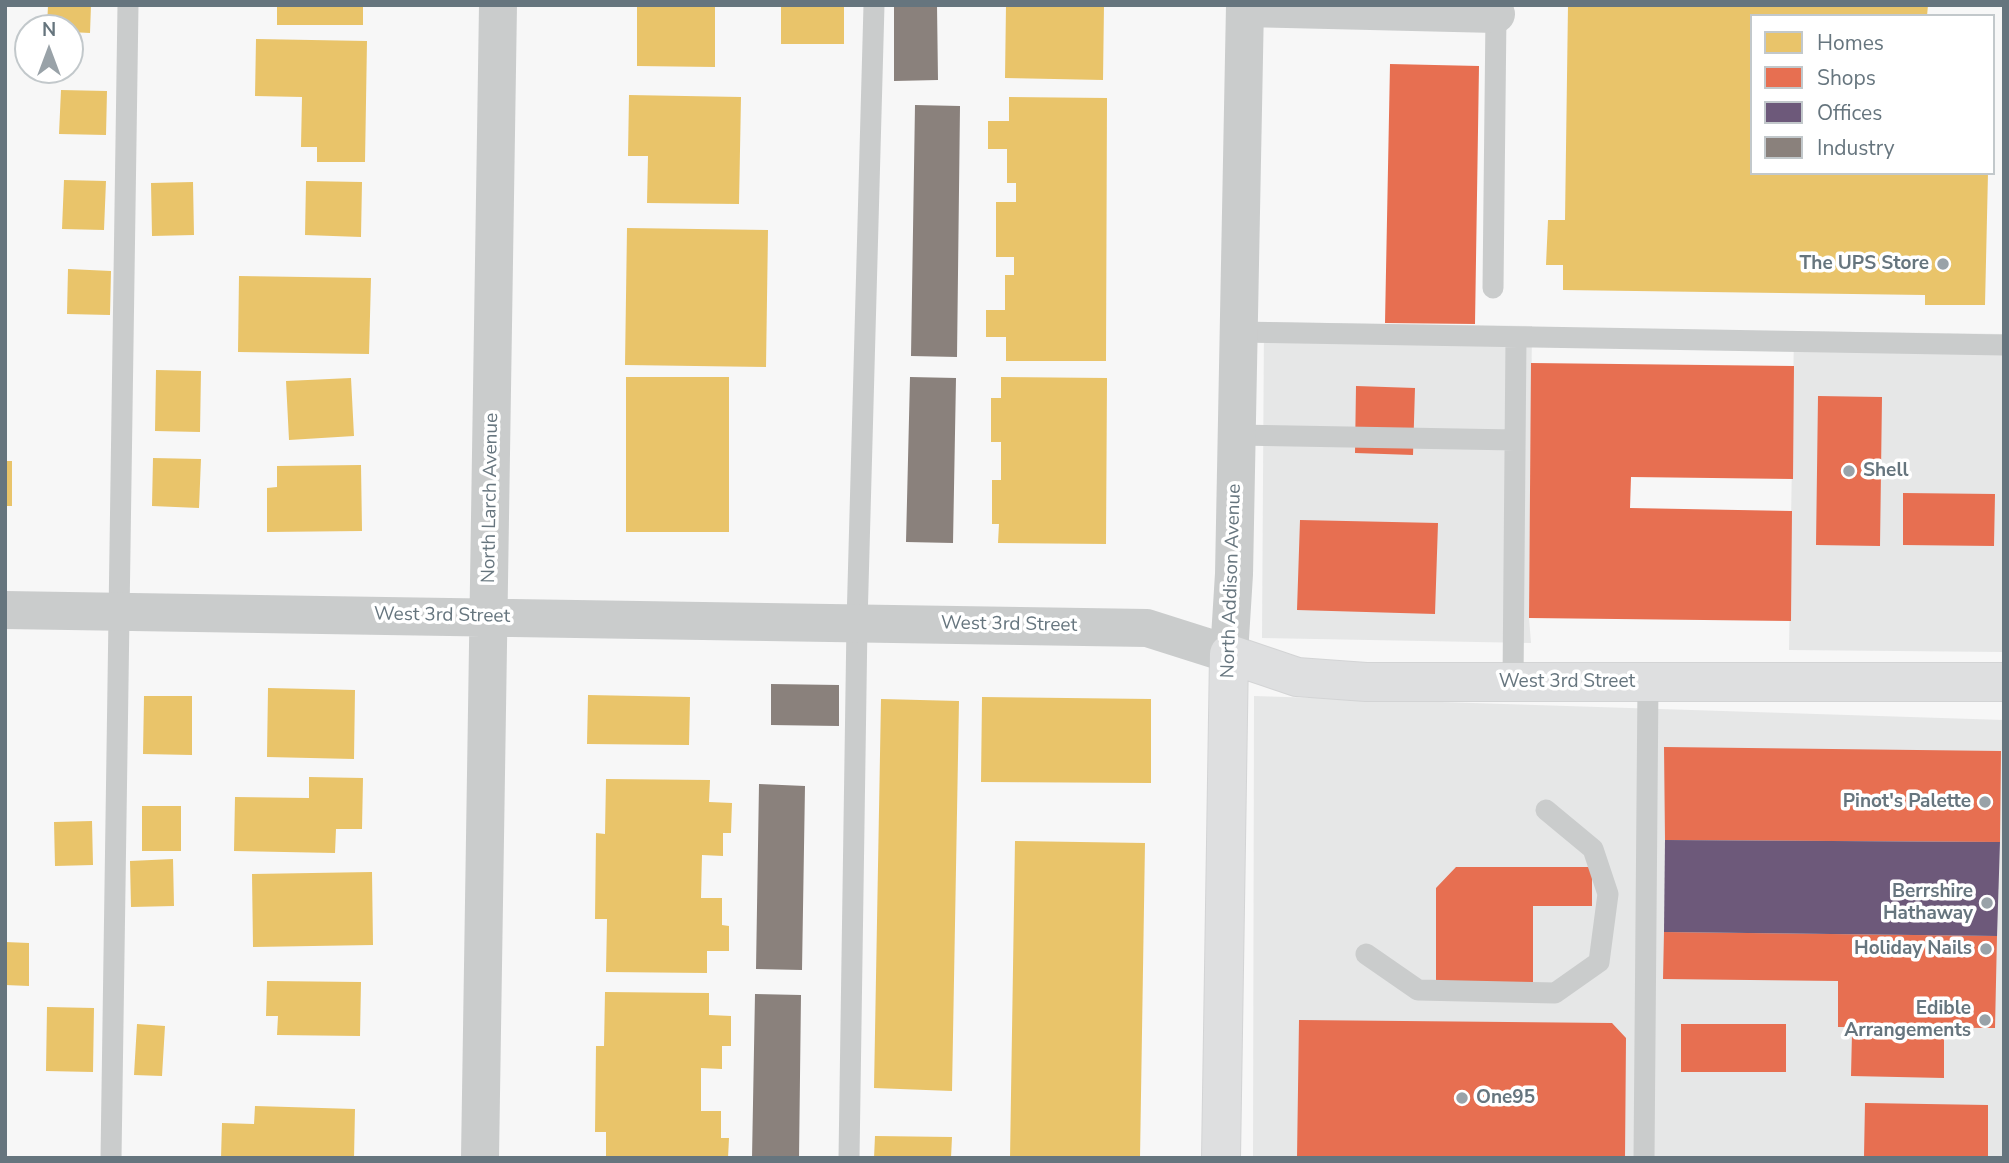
<!DOCTYPE html>
<html>
<head>
<meta charset="utf-8">
<style>
  body { margin:0 }
  #map { position:relative; width:2009px; height:1163px; overflow:hidden; background:#f7f7f7; font-family:"Nunito Sans",sans-serif }
  canvas { display:block }
  .frame { position:absolute; inset:0; border:7px solid #66757e; pointer-events:none }
  .legend { position:absolute; left:1750px; top:14px; width:245px; height:161px; box-sizing:border-box; background:#fff; border:2px solid #c2c8cb; margin:0; padding:9px 12px; list-style:none; font-size:21px; color:#66757e }
  .legend li { display:flex; align-items:center; gap:14px; height:35px }
  .legend b { width:35px; border:2px solid #c2c8cb }
  .north { position:absolute; left:14px; top:14px; width:70px; height:70px; box-sizing:border-box; background:#fff; border:2px solid #c2c8cb; border-radius:50%; rotate:0deg; font-size:19px; font-weight:700; line-height:28px; text-align:center; color:#66757e }
  .north::after { content:''; display:block; margin:auto; width:24px; height:32px; background:#99a2a8; clip-path:polygon(50% 0,100% 100%,50% 72%,0 100%) }
</style>
</head>
<body>
<div id="map">
<canvas width="2009" height="1163"></canvas>
<div class="frame"></div>
<ul class="legend">
<li><b style="height:19px;background:#e9c46a"></b>Homes</li>
<li><b style="height:19px;background:#e76f51"></b>Shops</li>
<li><b style="height:19px;background:#6d597a"></b>Offices</li>
<li><b style="height:19px;background:#8a817c"></b>Industry</li>
</ul>
<div class="north">N</div>
</div>
<script>
const ctx = document.querySelector('canvas').getContext('2d');
ctx.lineJoin = 'round';
function paint(path, color) {
  ctx.fillStyle = color;
  ctx.fill(path, 'evenodd');
}
function shape(rows) {
  const path = new Path2D();
  for (const r of rows) {
    path.moveTo(r[0], r[1]);
    for (let i = 2; i < r.length; i += 2) path.lineTo(r[i], r[i + 1]);
  }
  return path;
}
function strokePath(path, color, width, dash) {
  ctx.strokeStyle = color;
  ctx.lineWidth = width;
  ctx.lineCap = dash ? 'butt' : 'round';
  ctx.setLineDash(dash || []);
  ctx.stroke(path);
}
function write(font, color, halo, rows, align = 'center') {
  ctx.font = font + ' "Nunito Sans",sans-serif';
  ctx.lineWidth = 7;
  ctx.setLineDash([]);
  ctx.textBaseline = 'middle';
  ctx.strokeStyle = halo;
  ctx.fillStyle = color;
  for (const [text, x, y, turn = 0] of rows) {
    ctx.save();
    ctx.translate(x, y);
    ctx.rotate((+turn || 0) * Math.PI / 180);
    ctx.textAlign = isNaN(turn) ? turn : align;
    if (halo) ctx.strokeText(text, 0, 0);
    ctx.fillText(text, 0, 0);
    ctx.restore();
  }
}
paint(shape([
  [1264,322,1532,326,1529,618,1531,643,1262,638],
  [1794,331,2004,334,2004,652,1789,650],
  [1254,696,2004,720,2004,1158,1253,1158]
]), '#e6e7e7');
paint(shape([
  [48,5,91,5,90,33,70,32,70,28,47,28],
  [277,5,363,5,363,25,277,25],
  [637,5,715,5,715,67,637,66],
  [781,5,844,5,844,44,781,44],
  [1006,5,1104,5,1103,80,1005,78],
  [1568,5,1928,5,1927,16,1752,16,1752,173,1988,173,1985,305,1925,305,1925,295,1563,290,1563,265,1546,265,1548,220,1565,220],
  [256,39,367,41,365,162,317,162,317,147,301,147,302,97,255,96],
  [61,90,107,91,106,135,59,134],
  [629,95,741,97,739,204,647,203,648,156,628,156],
  [1009,97,1107,98,1106,361,1006,361,1006,337,986,337,986,310,1005,310,1005,275,1014,275,1014,257,996,257,996,202,1016,202,1016,183,1007,183,1007,149,988,149,988,121,1009,121],
  [64,180,106,181,104,230,62,229],
  [306,181,362,182,361,237,305,235],
  [193,182,194,235,152,236,151,183],
  [627,228,768,230,766,367,625,365],
  [68,269,111,271,110,315,67,314],
  [239,276,371,278,369,354,238,352],
  [156,370,201,371,200,432,155,431],
  [626,377,729,377,729,532,626,532],
  [1001,377,1107,378,1106,544,998,543,999,524,992,524,992,480,1001,480,1001,442,991,442,991,398,1001,398],
  [351,378,354,436,289,440,286,381],
  [153,458,201,459,199,508,152,506],
  [5,461,12,461,12,506,5,506],
  [361,465,362,531,267,532,267,488,277,487,277,466],
  [268,688,355,690,354,759,267,757],
  [588,695,690,697,689,745,587,744],
  [144,696,192,696,192,755,143,754],
  [982,697,1151,699,1151,783,981,782],
  [881,699,959,701,952,1091,874,1088],
  [309,777,363,778,362,829,336,829,335,853,234,851,235,797,309,798],
  [606,779,710,780,709,802,732,803,731,833,723,833,723,856,702,855,701,898,722,898,722,925,729,926,729,951,707,951,707,973,606,972,607,919,595,919,596,833,605,834],
  [142,806,181,806,181,851,142,851],
  [92,821,93,865,55,866,54,822],
  [1015,841,1145,843,1140,1158,1010,1158],
  [173,859,174,906,131,907,130,861],
  [372,872,373,945,253,947,252,874],
  [5,942,29,943,29,986,5,985],
  [267,981,361,982,360,1036,277,1035,278,1016,266,1016],
  [605,992,709,993,709,1015,731,1016,731,1046,722,1046,722,1069,701,1068,701,1111,721,1111,721,1138,729,1138,728,1158,606,1158,606,1132,595,1132,596,1046,604,1046],
  [47,1007,94,1008,93,1072,46,1071],
  [137,1024,165,1026,162,1076,134,1075],
  [255,1106,355,1109,354,1158,221,1158,222,1123,254,1124],
  [875,1136,952,1137,951,1158,874,1158]
]), '#e9c46a');
paint(shape([
  [1390,64,1479,66,1475,324,1385,323],
  [1531,363,1794,366,1793,479,1631,477,1630,508,1792,511,1791,621,1529,618],
  [1356,386,1415,388,1413,455,1355,453],
  [1818,396,1882,397,1880,546,1816,545],
  [1903,493,1995,494,1994,546,1903,545],
  [1300,520,1438,523,1435,614,1297,610],
  [1664,747,2001,751,2000,842,1665,840],
  [1456,867,1592,867,1592,906,1533,906,1533,983,1436,983,1436,888],
  [1664,932,1997,936,1995,1028,1838,1027,1838,981,1663,979],
  [1299,1020,1612,1023,1626,1038,1625,1158,1297,1158],
  [1681,1024,1786,1024,1786,1072,1681,1072],
  [1852,1033,1944,1035,1944,1078,1851,1076],
  [1865,1103,1988,1105,1988,1158,1864,1156]
]), '#e76f51');
paint(shape([
  [1665,840,2000,842,1997,936,1664,932]
]), '#6d597a');
paint(shape([
  [894,5,937,5,938,80,894,81],
  [915,105,960,106,957,357,911,356],
  [910,377,956,378,953,543,906,542],
  [771,684,839,685,839,726,771,725],
  [759,784,805,786,802,970,756,969],
  [755,994,801,995,799,1158,752,1158]
]), '#8a817c');
const secondary = shape([
  [1221,1158,1229,654,1297,677,1366,682,2004,682]
]);
strokePath(secondary, '#d3d4d5', 40);
strokePath(shape([
  [1493,288,1496,14],
  [1239,332,2004,345],
  [1237,435,1515,440],
  [1513,682,1516,337],
  [1366,954,1418,990,1555,993,1599,962,1608,894,1593,849,1546,810],
  [111,1158,128,5],
  [849,1158,857,623,874,5],
  [1644,1158,1648,682]
]), '#cacccc', 21);
strokePath(shape([
  [1245,8,1496,14],
  [5,610,1147,628,1229,654,1234,574,1245,5],
  [480,1158,498,5]
]), '#cacccc', 38);
strokePath(secondary, '#dedfe0', 38);
for (const [x, y, r, color] of [
  [1943,264,7,"#99a2a8"],
  [1849,471,7,"#99a2a8"],
  [1985,802,7,"#99a2a8"],
  [1987,903,7,"#99a2a8"],
  [1986,949,7,"#99a2a8"],
  [1985,1020,7,"#99a2a8"],
  [1462,1098,7,"#99a2a8"]
]) {
  const dot = new Path2D();
  dot.arc(x, y, r, 0, 2 * Math.PI);
  ctx.fillStyle = color;
  ctx.fill(dot);
  strokePath(dot, '#fff', 2.5);
}
write('bold 19px', '#66757e', '#fff', [
  ["The UPS Store",1929,264],
  ["Shell",1863,471,"left"],
  ["Pinot's Palette",1971,802],
  ["Berrshire",1973,892],
  ["Hathaway",1973,914],
  ["Holiday Nails",1972,949],
  ["Edible",1971,1009],
  ["Arrangements",1971,1031],
  ["One95",1476,1098,"left"]
], 'right');
write('19px', '#66757e', '#fff', [
  ["North Larch Avenue",491,498,-89],
  ["North Addison Avenue",1232,581,-88],
  ["West 3rd Street",442,616,1],
  ["West 3rd Street",1009,625,1],
  ["West 3rd Street",1567,682]
]);
</script>
</body>
</html>
